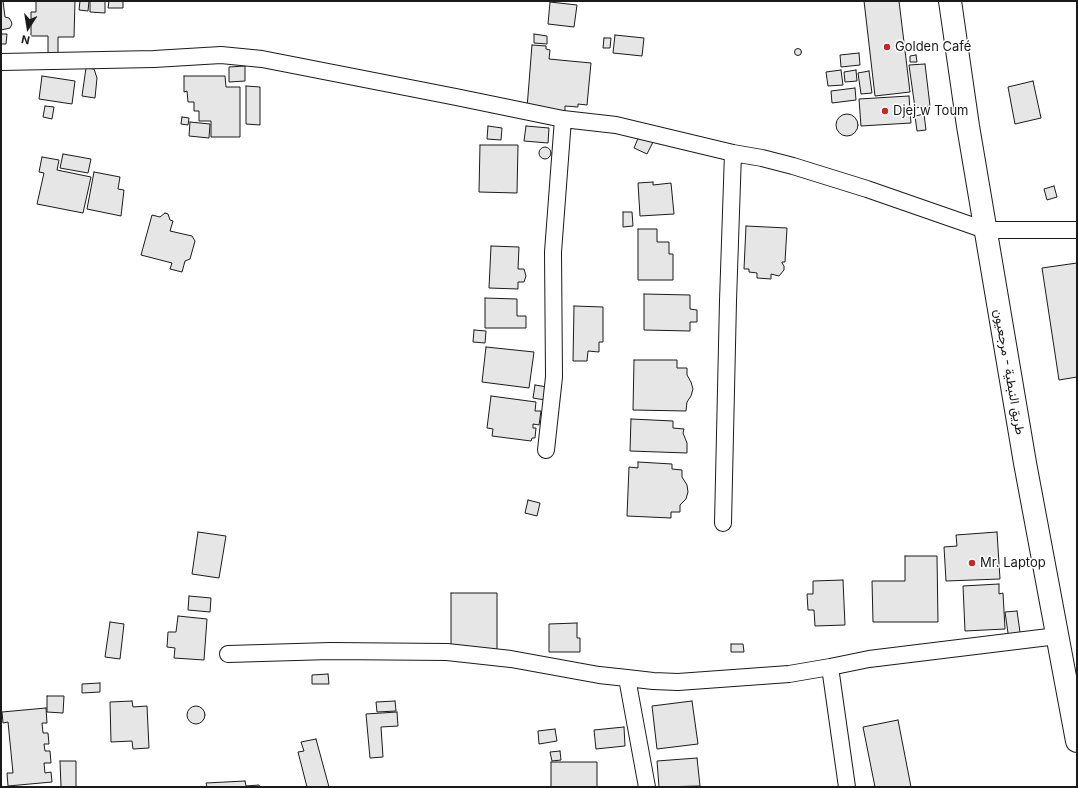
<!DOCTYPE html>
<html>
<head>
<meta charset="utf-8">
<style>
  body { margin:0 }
  #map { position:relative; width:1078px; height:788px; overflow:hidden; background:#fff; font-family:Inter,sans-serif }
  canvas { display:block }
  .frame { position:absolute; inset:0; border:2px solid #1a1a1a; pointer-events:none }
  .north { position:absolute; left:8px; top:8px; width:40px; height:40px; -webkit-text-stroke:3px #fff; paint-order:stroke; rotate:192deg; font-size:11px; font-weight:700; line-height:16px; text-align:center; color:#1a1a1a }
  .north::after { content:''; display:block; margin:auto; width:14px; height:18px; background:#1a1a1a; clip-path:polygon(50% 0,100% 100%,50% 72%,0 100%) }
</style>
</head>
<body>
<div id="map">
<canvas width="1078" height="788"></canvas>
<div class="frame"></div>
<div class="north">N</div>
</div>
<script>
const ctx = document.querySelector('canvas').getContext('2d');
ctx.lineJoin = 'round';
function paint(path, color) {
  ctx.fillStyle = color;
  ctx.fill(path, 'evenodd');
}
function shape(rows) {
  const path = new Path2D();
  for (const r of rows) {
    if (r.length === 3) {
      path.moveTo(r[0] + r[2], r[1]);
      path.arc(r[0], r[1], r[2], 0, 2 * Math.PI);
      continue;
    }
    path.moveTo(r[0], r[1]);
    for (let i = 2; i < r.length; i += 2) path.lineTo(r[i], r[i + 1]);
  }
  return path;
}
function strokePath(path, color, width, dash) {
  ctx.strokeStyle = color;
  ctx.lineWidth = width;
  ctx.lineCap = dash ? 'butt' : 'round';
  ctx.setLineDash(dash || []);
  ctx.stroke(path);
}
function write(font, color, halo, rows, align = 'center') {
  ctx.font = font + ' Inter,Vazirmatn,sans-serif';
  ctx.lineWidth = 3;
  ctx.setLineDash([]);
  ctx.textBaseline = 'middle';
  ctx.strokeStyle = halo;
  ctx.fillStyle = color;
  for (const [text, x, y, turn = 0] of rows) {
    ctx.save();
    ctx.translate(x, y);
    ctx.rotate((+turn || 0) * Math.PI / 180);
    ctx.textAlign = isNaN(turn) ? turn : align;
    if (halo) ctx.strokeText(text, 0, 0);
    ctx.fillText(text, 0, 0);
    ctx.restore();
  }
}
const building = shape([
  [1,1,3,1,5,17,9,18,11,21,12,24,10,28,1,30,1,1],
  [36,1,75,1,74,37,58,37,58,56,48,56,48,36,31,36,31,12,36,12,36,1],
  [80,1,89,1,88,11,79,10,80,1],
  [90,1,105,1,105,13,90,12,90,1],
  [109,1,123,1,123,8,108,8,109,1],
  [864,1,899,1,910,92,875,96,864,1],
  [550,2,577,5,574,27,548,24,550,2],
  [1,34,7,34,6,44,1,44,1,34],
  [534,34,547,36,547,44,534,43,534,34],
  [615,35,644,38,642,56,613,53,615,35],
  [604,38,611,38,610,48,603,48,604,38],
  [532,45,546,46,546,49,550,50,549,59,591,63,587,105,578,104,578,107,565,106,565,111,527,108,532,45],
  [798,52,3.5],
  [859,53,860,65,841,67,840,55,859,53],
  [916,55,917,62,910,62,910,56,916,55],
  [925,64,930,106,915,108,909,65,925,64],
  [245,66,245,81,229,82,229,67,245,66],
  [86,68,94,69,97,78,95,98,82,96,86,68],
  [841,70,843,85,828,86,826,72,841,70],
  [856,70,857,81,845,82,844,72,856,70],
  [869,71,872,93,861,94,858,73,869,71],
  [42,76,75,81,72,104,39,99,42,76],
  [184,76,225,76,226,87,240,87,240,137,211,137,211,121,199,121,199,111,194,111,194,102,188,102,187,91,184,92,184,76],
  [1033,81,1041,118,1015,124,1008,87,1033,81],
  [246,86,260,87,260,125,246,124,246,86],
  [855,88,856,100,832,103,831,91,855,88],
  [909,96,911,123,861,126,859,99,909,96],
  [45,106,54,107,52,119,43,117,45,106],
  [847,125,11],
  [924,114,926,130,917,131,915,116,924,114],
  [182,117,189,118,188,125,181,124,182,117],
  [190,122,210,124,209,138,189,136,190,122],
  [488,126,502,128,501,140,487,139,488,126],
  [526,126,549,128,548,143,524,141,526,126],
  [639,136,653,142,647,154,634,148,639,136],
  [480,145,518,145,517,193,479,192,480,145],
  [545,153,6],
  [63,154,91,159,88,173,60,168,63,154],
  [42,157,59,160,57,170,91,177,83,213,37,204,44,173,39,172,42,157],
  [94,172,120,177,118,189,124,190,121,216,87,209,94,172],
  [653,182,653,185,671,183,674,214,640,216,638,183,653,182],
  [1054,186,1057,197,1047,200,1044,189,1054,186],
  [623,212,632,212,633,226,623,227,623,212],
  [165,213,168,214,170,220,173,221,170,231,192,236,195,241,190,259,185,261,182,272,170,269,172,263,141,255,152,215,160,217,165,213],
  [746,226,787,228,785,262,782,262,782,263,784,266,784,270,779,276,771,274,771,279,757,278,757,273,749,272,749,269,744,269,746,226],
  [638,229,657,229,657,242,669,242,669,254,673,254,673,280,638,280,638,229],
  [491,246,519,247,518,269,524,269,526,276,524,282,518,282,518,289,489,288,491,246],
  [1077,263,1077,377,1059,380,1042,268,1077,263],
  [644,294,690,295,690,309,697,310,697,322,690,322,690,331,644,330,644,294],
  [485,298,517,299,517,316,526,316,526,328,485,328,485,298],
  [574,306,603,307,603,342,599,342,599,352,588,351,587,361,573,361,574,306],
  [474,330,486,331,485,343,473,342,474,330],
  [486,347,534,352,529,388,482,382,486,347],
  [634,360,677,360,677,368,687,368,687,375,691,382,693,389,691,396,687,402,686,411,633,410,634,360],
  [535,385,547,387,545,400,533,398,535,385],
  [491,396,536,402,535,411,541,411,539,425,533,424,533,428,536,428,535,438,532,438,531,441,492,436,493,429,487,428,491,396],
  [631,419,673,421,673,428,684,429,683,433,687,443,687,453,630,451,631,419],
  [638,462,672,464,672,469,682,470,682,477,687,485,688,492,686,499,680,505,680,512,671,512,671,518,627,516,629,467,638,468,638,462],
  [528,500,540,503,537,516,525,513,528,500],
  [198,532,226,536,219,578,192,574,198,532],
  [997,532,1000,579,946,581,944,547,957,546,956,535,997,532],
  [905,556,937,556,938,622,873,622,872,581,905,581,905,556],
  [843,580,845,625,815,626,814,610,808,610,807,594,813,594,813,581,843,580],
  [999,584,999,594,1003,593,1005,629,965,631,963,586,999,584],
  [451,593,497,593,497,651,451,651,451,593],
  [189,596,211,598,210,612,188,610,189,596],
  [1017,611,1021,639,1009,640,1005,612,1017,611],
  [178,616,207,619,204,660,174,658,175,648,167,647,168,632,176,632,178,616],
  [110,622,124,624,120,659,105,657,110,622],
  [577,623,577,638,580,638,580,652,549,652,549,624,577,623],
  [731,644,743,644,744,652,731,652,731,644],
  [328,674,329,684,312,684,312,675,328,674],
  [100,683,100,692,82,693,82,684,100,683],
  [47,696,64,696,63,713,47,712,47,696],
  [132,701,133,707,147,706,149,748,133,749,132,741,111,742,110,702,132,701],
  [395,701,396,711,377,712,376,702,395,701],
  [692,701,698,744,657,749,652,706,692,701],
  [196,715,9],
  [46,708,47,723,42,723,43,733,48,733,49,744,44,744,45,751,50,751,51,763,44,763,45,773,51,772,52,782,8,786,7,773,13,773,8,722,3,723,2,712,46,708],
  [397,712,398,726,381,727,383,757,370,758,366,714,397,712],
  [898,720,911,787,875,787,863,727,898,720],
  [624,727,625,746,596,749,594,730,624,727],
  [555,729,557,741,539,744,538,731,555,729],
  [316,739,329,787,307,787,298,752,304,751,301,742,316,739],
  [560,751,561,760,552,761,550,752,560,751],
  [697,758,700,786,659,787,657,761,697,758],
  [60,761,76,761,76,787,61,787,60,761],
  [551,762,597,762,597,787,551,787,551,762],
  [245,781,246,786,259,785,260,787,207,787,206,783,245,781]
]);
paint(building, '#e6e6e6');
strokePath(building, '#1a1a1a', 1);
const street = shape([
  [1,62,154,59,221,55,262,59,456,97,563,119,616,125,733,153,762,158,793,166,867,189,985,230,1077,230],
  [546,450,554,377,553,252,563,119],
  [723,523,728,301,733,153],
  [228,654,330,651,447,652,511,659,599,675,627,678],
  [830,667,869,659,1057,636],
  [647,787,627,678,653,681,678,682,789,674,830,667,847,787]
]);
const secondary = shape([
  [950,1,968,126,1025,463,1077,741]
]);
strokePath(street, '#1a1a1a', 18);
strokePath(secondary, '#1a1a1a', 24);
strokePath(street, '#fff', 16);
strokePath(secondary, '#fff', 22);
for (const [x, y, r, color] of [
  [887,47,4,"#c62828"],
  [885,111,4,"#c62828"],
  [972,563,4,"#c62828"]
]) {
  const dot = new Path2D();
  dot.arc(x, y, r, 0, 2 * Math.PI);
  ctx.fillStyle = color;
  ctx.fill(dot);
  strokePath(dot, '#fff', 1.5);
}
write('13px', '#1a1a1a', '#fff', [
  ["Golden Café",895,47],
  ["Djej w Toum",893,111],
  ["Mr. Laptop",980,563]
], 'left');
write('13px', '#1a1a1a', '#fff', [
  ["طريق النبطية - مرجعيون",1009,372,80]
]);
</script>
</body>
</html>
